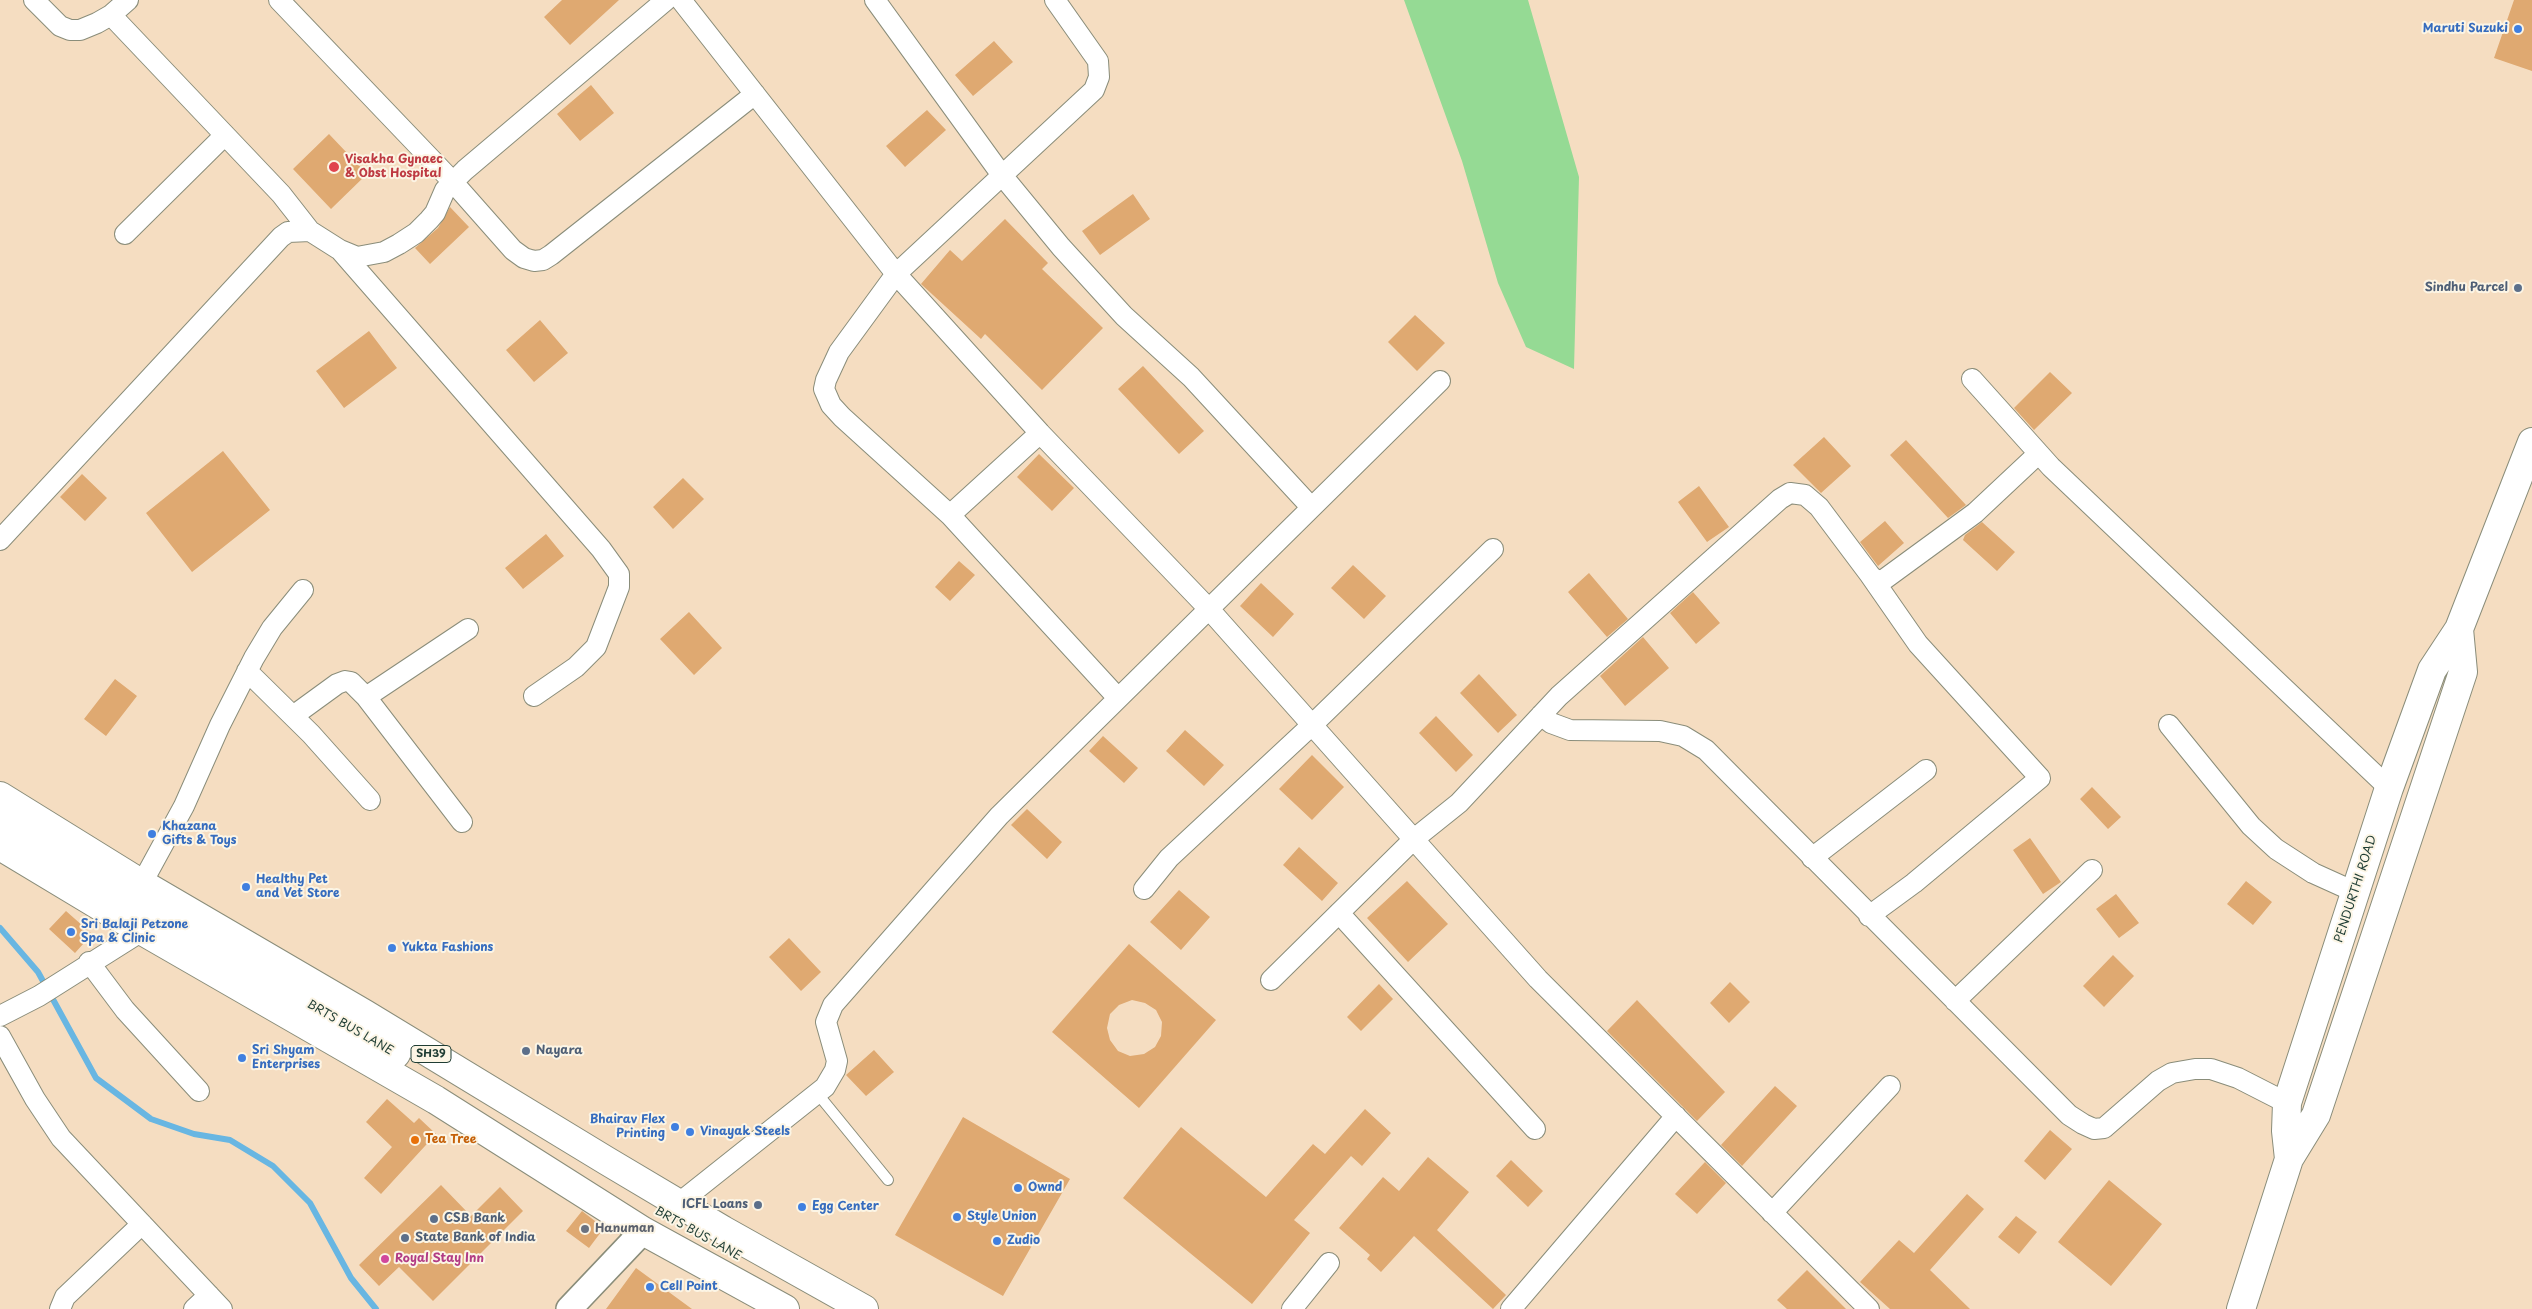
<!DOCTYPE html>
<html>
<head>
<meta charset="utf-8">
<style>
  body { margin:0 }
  canvas { display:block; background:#f5ddc1 }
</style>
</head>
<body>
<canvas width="2532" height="1309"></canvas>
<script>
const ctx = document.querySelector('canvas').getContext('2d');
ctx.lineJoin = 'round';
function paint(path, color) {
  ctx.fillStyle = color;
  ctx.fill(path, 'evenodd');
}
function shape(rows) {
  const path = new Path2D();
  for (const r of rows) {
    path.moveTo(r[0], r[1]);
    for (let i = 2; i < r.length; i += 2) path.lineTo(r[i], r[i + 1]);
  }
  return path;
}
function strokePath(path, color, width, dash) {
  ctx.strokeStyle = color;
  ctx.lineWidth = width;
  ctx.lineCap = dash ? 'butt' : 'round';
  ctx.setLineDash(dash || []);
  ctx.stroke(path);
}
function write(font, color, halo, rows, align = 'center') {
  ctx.font = font + ' "Playpen Sans",sans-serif';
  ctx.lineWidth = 4;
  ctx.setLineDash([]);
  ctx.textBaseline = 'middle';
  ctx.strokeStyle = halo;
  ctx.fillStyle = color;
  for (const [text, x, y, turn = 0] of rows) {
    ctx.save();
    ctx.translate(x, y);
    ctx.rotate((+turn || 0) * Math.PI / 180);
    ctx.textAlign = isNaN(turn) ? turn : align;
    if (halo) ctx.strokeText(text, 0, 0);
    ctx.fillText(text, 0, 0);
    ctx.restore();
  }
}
paint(shape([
  [1404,0,1528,0,1579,177,1574,369,1526,347,1498,283,1462,161]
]), '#95da94');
strokePath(shape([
  [0,928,38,972,96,1078,151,1119,194,1134,230,1140,273,1166,310,1203,351,1278,376,1309]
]), '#68b6e2', 6);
paint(shape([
  [562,0,619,0,570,45,544,17],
  [2514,0,2532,0,2532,71,2494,58],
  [994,41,1013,62,973,96,955,75],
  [591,85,614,113,580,141,557,114],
  [927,110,946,130,905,167,886,146],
  [329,134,367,174,331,209,293,169],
  [1133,194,1150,219,1100,255,1082,231],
  [450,207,469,227,430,264,415,248,438,228],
  [1005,219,1048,263,1042,269,1103,328,1042,390,985,334,981,339,921,284,950,250,962,261],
  [1415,315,1445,343,1417,371,1388,342],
  [540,320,568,353,534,382,506,350],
  [369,331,397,368,344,408,316,371],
  [1143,366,1204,431,1179,454,1118,389],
  [2050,372,2072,393,2034,430,2014,408],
  [1824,437,1851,466,1821,493,1793,465],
  [1906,440,1966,505,1948,518,1890,455],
  [223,451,270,510,192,572,146,513],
  [1039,454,1074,488,1052,511,1017,477],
  [82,474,107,498,85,521,60,497],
  [683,478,704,499,673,529,653,507],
  [1699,486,1729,527,1707,542,1678,502],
  [1885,521,1904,543,1878,566,1860,542],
  [1982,522,2015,552,1997,571,1963,540,1965,535],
  [546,534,564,556,523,589,505,568],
  [959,561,975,575,950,601,935,587],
  [1353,565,1386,596,1364,619,1331,588],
  [1589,573,1628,619,1607,637,1568,592],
  [1261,583,1294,614,1273,637,1240,606],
  [1693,592,1720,623,1696,644,1670,613],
  [689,612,722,648,694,675,660,639],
  [1643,637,1669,668,1625,706,1600,676],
  [1479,674,1517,715,1498,733,1460,693],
  [115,679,137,696,106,736,84,719],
  [1436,716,1473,755,1456,772,1419,733],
  [1185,730,1224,765,1204,786,1166,751],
  [1103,736,1138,768,1124,783,1089,751],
  [1312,755,1344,787,1312,820,1279,789],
  [2092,787,2121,817,2108,829,2080,799],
  [1027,809,1062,842,1047,859,1011,825],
  [2030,838,2061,882,2043,894,2013,850],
  [1299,847,1338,883,1322,901,1283,865],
  [1407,881,1448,924,1408,962,1367,918],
  [2246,881,2272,902,2253,925,2227,904],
  [1179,890,1210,917,1181,950,1150,922],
  [2116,894,2139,923,2119,938,2096,909],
  [66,911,92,934,75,953,49,929],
  [789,938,821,972,801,991,769,957],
  [1129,944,1216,1020,1139,1108,1052,1032],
  [1132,1000,1145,1003,1156,1010,1162,1022,1161,1036,1155,1047,1144,1054,1130,1056,1118,1051,1110,1040,1107,1028,1110,1014,1119,1005],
  [2113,955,2134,976,2104,1007,2083,986],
  [1730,982,1750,1002,1729,1023,1710,1003],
  [1379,984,1393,999,1361,1031,1347,1017],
  [1637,1000,1725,1092,1697,1121,1607,1031],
  [874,1050,894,1072,866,1096,846,1075],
  [1775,1086,1797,1106,1742,1166,1721,1145],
  [387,1099,414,1123,419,1118,436,1134,381,1194,364,1178,392,1147,366,1122],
  [1365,1109,1391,1133,1362,1166,1351,1156,1294,1220,1310,1233,1252,1304,1123,1198,1181,1127,1266,1197,1313,1144,1325,1154],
  [963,1117,1070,1179,1003,1296,895,1235],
  [2050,1130,2072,1149,2045,1180,2024,1161],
  [1428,1157,1469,1192,1437,1230,1506,1295,1493,1309,1414,1236,1381,1272,1367,1259,1370,1255,1339,1228,1383,1177,1399,1191],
  [1511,1160,1543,1191,1528,1207,1496,1176],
  [1705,1162,1726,1183,1697,1214,1675,1194],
  [2109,1180,2162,1224,2111,1286,2058,1242],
  [441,1185,471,1216,500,1187,523,1211,433,1301,399,1267,379,1286,359,1265],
  [1967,1194,1984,1209,1930,1270,1970,1309,1890,1309,1860,1282,1899,1240,1914,1253],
  [582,1211,604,1228,589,1248,566,1231],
  [2016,1216,2037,1232,2019,1254,1998,1237],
  [636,1268,692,1309,606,1309],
  [1807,1270,1846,1309,1787,1309,1777,1300]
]), '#dfa971');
const service = shape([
  [817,1093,888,1180]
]);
const minor = shape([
  [34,0,60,26,70,30,80,30,97,23,111,15,128,0],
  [279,0,452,181,513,250,524,258,534,261,543,260,551,255,755,94],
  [681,0,896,274,1040,433,1208,608,1538,979,1869,1309],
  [875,0,1001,174,1061,247,1124,316,1191,377,1311,507],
  [1055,0,1098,61,1099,77,1094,90,896,274,839,352,826,380,824,389,831,405,842,417,950,515,1117,697],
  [111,15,281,194,310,231],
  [125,234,225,135],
  [340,250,601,549,619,574,619,587,596,647,576,667,534,696],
  [1972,379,2051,467,2389,788],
  [950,515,1040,433],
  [0,540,281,237,288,232,310,231,340,250,357,257,384,252,399,244,416,233,429,220,435,213,445,190,465,170,666,0],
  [247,671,311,734,370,800],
  [366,697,468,629],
  [1541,715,1551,723,1570,730,1660,731,1683,736,1706,750,2069,1115,2083,1124,2094,1129,2104,1128,2158,1081,2172,1073,2195,1069,2211,1069,2238,1078,2287,1103],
  [293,716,337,684,345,681,351,682,366,697,462,822],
  [2169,725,2251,826,2276,849,2313,873,2355,892],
  [1812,858,1926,770],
  [142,883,184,806,220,725,254,658,272,628,303,590],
  [1144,889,1169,858,1312,725,1493,549],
  [1339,913,1535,1129],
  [1869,916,1914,883,2040,778,1918,644,1870,575],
  [89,962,125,1010,199,1091],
  [1271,980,1414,839,1459,803,1559,696,1780,499,1790,493,1805,495,1819,507,1870,575,1874,579,1882,581,1975,513,2038,454],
  [1955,1001,2092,870],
  [0,1016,39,996,142,931],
  [0,1036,35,1099,61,1138,222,1309],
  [679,1203,825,1087,835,1070,837,1061,826,1022,833,1005,999,816,1440,381],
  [1772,1213,1890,1086],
  [60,1309,65,1297,142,1224],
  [194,1309,209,1295],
  [1292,1309,1329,1263],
  [1511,1309,1676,1116]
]);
const tertiary = shape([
  [569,1309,643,1231]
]);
const secondary = shape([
  [2289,1159,2286,1131,2287,1103,2389,788,2432,670,2459,629,2532,442],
  [2241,1309,2289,1159,2316,1115,2463,672,2459,629]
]);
const primary = shape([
  [0,796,134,879,365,1014,607,1161,723,1230,864,1309],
  [0,818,178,927,396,1054],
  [0,846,118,917,436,1100,643,1231,785,1309]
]);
strokePath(service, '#8a8d7a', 12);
strokePath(minor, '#8a8d7a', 22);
strokePath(tertiary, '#8a8d7a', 28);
strokePath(secondary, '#8a8d7a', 30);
strokePath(primary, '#8a8d7a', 30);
strokePath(service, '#fff', 10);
strokePath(minor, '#fff', 20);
strokePath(tertiary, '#fff', 25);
strokePath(secondary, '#fff', 28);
strokePath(primary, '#fff', 28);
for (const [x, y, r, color] of [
  [2518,29,5,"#3f7fe0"],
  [334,167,6,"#e0444e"],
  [2518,288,5,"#5c6f8a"],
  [152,834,5,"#3f7fe0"],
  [246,887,5,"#3f7fe0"],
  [71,932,5,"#3f7fe0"],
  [392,948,5,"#3f7fe0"],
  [526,1051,5,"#5c6f8a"],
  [242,1058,5,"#3f7fe0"],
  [675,1127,5,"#3f7fe0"],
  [690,1132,5,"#3f7fe0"],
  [415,1140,5,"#e8710a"],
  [1018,1188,5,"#3f7fe0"],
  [758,1205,5,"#5c6f8a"],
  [802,1207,5,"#3f7fe0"],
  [957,1217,5,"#3f7fe0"],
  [434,1219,5,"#5c6f8a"],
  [585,1229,5,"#6b7280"],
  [405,1238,5,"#5c6f8a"],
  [997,1241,5,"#3f7fe0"],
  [385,1259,5,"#d1479c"],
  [650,1287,5,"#3f7fe0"]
]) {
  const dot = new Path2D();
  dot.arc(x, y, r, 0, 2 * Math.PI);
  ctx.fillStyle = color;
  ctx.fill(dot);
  strokePath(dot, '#fcf5e5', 2);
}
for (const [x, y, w] of [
  [431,1054,40]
]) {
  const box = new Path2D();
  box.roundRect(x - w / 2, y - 8.5, w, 17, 4);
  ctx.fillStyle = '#fcf5e5';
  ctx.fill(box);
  strokePath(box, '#1f3d34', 1);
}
write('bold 11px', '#1f3d34', null, [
  ["SH39",431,1054]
]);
write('bold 12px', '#366cbe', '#fcf5e5', [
  ["Maruti Suzuki",2508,29,"right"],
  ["Khazana",162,827],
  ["Gifts & Toys",162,841],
  ["Healthy Pet",256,880],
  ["and Vet Store",256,894],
  ["Sri Balaji Petzone",81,925],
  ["Spa & Clinic",81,939],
  ["Yukta Fashions",402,948],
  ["Sri Shyam",252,1051],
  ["Enterprises",252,1065],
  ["Bhairav Flex",665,1120,"right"],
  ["Printing",665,1134,"right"],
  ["Vinayak Steels",700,1132],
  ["Ownd",1028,1188],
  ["Egg Center",812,1207],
  ["Style Union",967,1217],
  ["Zudio",1007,1241],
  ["Cell Point",660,1287]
], 'left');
write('bold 12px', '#be3a42', '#fcf5e5', [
  ["Visakha Gynaec",345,160],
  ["& Obst Hospital",345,174]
], 'left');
write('bold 12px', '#4e5e75', '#fcf5e5', [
  ["Sindhu Parcel",2508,288,"right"],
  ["Nayara",536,1051],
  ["ICFL Loans",748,1205,"right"],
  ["CSB Bank",444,1219],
  ["State Bank of India",415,1238]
], 'left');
write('12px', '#1f3d34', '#fcf5e5', [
  ["PENDURTHI ROAD",2356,889,-72],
  ["BRTS BUS LANE",350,1028,30],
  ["BRTS BUS LANE",698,1234,29]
]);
write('bold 12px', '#c56008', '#fcf5e5', [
  ["Tea Tree",425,1140]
], 'left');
write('bold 12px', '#5b616d', '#fcf5e5', [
  ["Hanuman",595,1229]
], 'left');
write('bold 12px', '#b23c85', '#fcf5e5', [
  ["Royal Stay Inn",395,1259]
], 'left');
</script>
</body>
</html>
